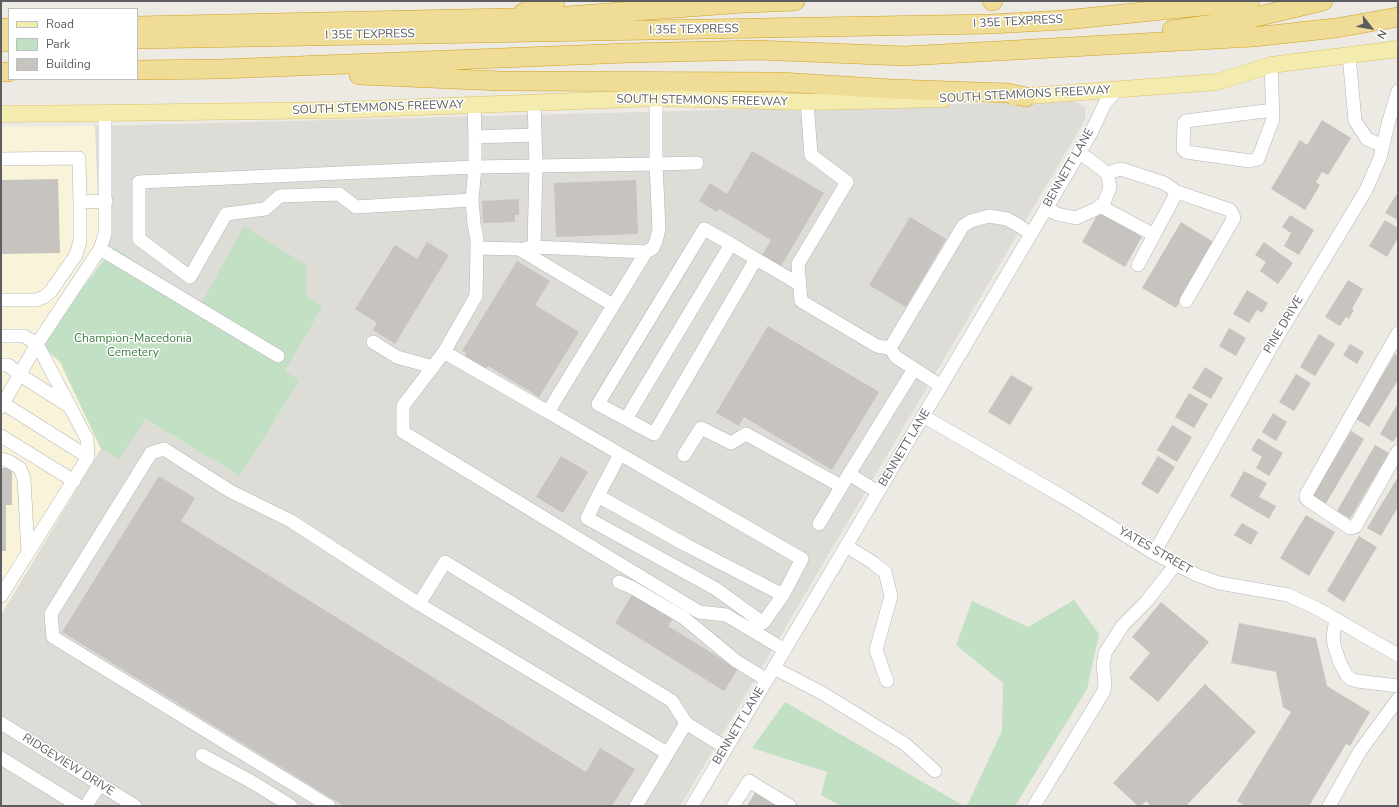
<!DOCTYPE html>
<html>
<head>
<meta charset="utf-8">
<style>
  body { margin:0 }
  #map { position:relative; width:1399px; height:807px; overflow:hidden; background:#eceae3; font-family:"Nunito Sans",sans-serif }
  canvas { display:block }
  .frame { position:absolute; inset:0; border:2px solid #5b5d61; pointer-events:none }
  .legend { position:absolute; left:8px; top:8px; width:130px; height:72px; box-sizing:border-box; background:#fff; border:1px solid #bdbec0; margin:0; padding:5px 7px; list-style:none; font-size:12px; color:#5b5d61 }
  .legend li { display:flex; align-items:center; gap:8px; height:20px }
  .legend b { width:20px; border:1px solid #bdbec0 }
  .north { position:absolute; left:1351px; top:8px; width:40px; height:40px; -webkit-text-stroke:3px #fff; paint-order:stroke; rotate:121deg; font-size:11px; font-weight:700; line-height:16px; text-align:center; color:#5b5d61 }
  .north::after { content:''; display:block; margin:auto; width:14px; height:18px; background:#5b5d61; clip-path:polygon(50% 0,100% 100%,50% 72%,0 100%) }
</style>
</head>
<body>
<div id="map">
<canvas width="1399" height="807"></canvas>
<div class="frame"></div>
<ul class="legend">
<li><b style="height:5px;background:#f4ecaf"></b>Road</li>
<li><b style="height:11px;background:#c2e0c3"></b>Park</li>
<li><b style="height:11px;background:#c7c4bf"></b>Building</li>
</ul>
<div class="north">N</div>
</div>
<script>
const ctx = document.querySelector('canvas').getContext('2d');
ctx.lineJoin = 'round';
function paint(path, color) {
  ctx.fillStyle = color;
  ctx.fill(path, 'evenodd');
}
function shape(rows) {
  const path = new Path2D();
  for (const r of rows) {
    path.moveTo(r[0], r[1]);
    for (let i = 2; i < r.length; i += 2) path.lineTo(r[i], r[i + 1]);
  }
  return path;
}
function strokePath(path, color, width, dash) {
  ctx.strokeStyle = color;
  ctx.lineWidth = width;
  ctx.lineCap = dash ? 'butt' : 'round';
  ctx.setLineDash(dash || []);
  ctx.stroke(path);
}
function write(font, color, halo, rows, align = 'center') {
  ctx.font = font + ' "Nunito Sans",sans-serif';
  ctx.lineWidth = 3;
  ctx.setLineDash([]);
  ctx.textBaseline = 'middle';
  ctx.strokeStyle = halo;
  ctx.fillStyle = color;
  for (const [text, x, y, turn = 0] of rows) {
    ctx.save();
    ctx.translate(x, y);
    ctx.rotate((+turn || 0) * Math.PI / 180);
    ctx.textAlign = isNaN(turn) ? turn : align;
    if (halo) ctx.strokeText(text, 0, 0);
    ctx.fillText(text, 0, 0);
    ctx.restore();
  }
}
paint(shape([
  [95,126,100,249,42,325,43,347,60,362,101,449,1,615,1,127]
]), '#f9f3da');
paint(shape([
  [1074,101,1085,107,1085,120,680,806,1,806,1,615,101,449,119,460,144,419,240,476,300,380,285,371,323,306,306,295,244,227,202,304,114,247,100,249,95,126]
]), '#dddcd7');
paint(shape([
  [244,226,306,265,306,295,323,306,285,371,300,380,240,476,145,419,119,460,101,449,60,362,43,347,81,290,114,247,201,304],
  [1074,600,1099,634,1087,689,1015,806,967,806,1002,731,1003,683,956,645,972,601,1028,627],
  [785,702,964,806,841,806,821,795,827,772,752,748]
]), '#c2e0c3');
paint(shape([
  [1322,120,1351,138,1328,175,1322,172,1316,182,1320,185,1305,210,1271,189,1300,140,1307,145],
  [752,151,824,193,780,268,761,257,771,240,719,209,717,212,699,201,710,183,727,194],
  [58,179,60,253,1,254,1,180],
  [636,180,638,234,556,237,554,183],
  [1396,195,1398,196,1398,220,1385,213],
  [519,199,519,215,515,215,515,222,483,223,482,201],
  [1099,212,1142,237,1125,267,1082,242],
  [1290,215,1314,230,1299,255,1284,246,1291,233,1282,227],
  [910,217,946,239,906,307,869,285],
  [1385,220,1398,228,1398,238,1387,257,1369,246],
  [1181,222,1215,243,1176,308,1142,288],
  [427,242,449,255,395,344,373,330,377,323,355,309,395,245,417,259],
  [1264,242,1293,263,1278,284,1260,271,1266,262,1255,255],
  [517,261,550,281,535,305,579,332,539,397,488,366,483,373,462,360,466,353,462,351],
  [1348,280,1363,289,1352,309,1354,310,1349,319,1346,317,1340,326,1325,317],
  [1247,290,1268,303,1262,313,1257,310,1249,323,1233,314],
  [768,326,879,392,832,470,744,417,739,426,716,413],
  [1229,328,1246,338,1236,356,1219,346],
  [1319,334,1335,344,1315,376,1300,367],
  [1350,344,1364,352,1357,364,1343,355],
  [1395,354,1398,356,1398,380,1369,427,1356,419],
  [1205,367,1223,378,1211,399,1192,388],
  [1296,374,1311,383,1294,411,1279,402],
  [1011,375,1033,388,1010,425,988,412],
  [1189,393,1208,404,1194,428,1175,417],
  [1398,403,1398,434,1393,442,1380,434],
  [1273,413,1287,422,1276,441,1262,432],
  [1172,425,1192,437,1177,462,1157,450],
  [1351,431,1364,439,1325,505,1312,497],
  [1258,438,1283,453,1269,476,1256,468,1262,457,1251,450],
  [1375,445,1389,453,1350,519,1337,511],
  [561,456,588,472,563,513,536,497],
  [1158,456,1175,467,1158,494,1141,484],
  [1,468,12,468,12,505,6,505,6,551,1,551],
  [1244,471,1267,483,1259,497,1276,506,1269,519,1230,496],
  [159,476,195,498,181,521,586,772,600,748,635,769,612,806,344,806,62,632],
  [1398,477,1398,507,1381,536,1367,528],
  [1306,515,1335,532,1309,576,1280,558],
  [1242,523,1258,532,1251,545,1234,535],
  [1359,536,1377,547,1344,602,1327,591],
  [633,593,673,618,668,626,738,669,724,691,615,623],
  [1161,602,1209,642,1158,702,1129,678,1150,653,1132,637],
  [1239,623,1316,638,1327,686,1370,712,1350,746,1346,744,1309,806,1245,806,1237,801,1291,712,1283,707,1276,672,1231,663],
  [1205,684,1256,732,1186,806,1151,806,1146,801,1141,806,1138,806,1113,783],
  [756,791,780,806,747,806]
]), '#c7c4bf');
const minor = shape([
  [1349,55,1355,121,1367,139,1383,146],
  [1271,65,1273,119,1258,159,1250,161,1186,152,1183,149,1184,123,1186,121,1273,110],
  [656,98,656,164,697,163],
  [807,102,811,155,847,182,798,264,801,301,877,346,890,348],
  [474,104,475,137,535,135],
  [1079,152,1107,173,1121,169,1164,183,1177,192,1230,210,1234,218,1186,301],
  [1,159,79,158,80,202,80,241,76,255,51,291,44,297,36,300,1,300],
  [472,200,356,207,339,194,280,196,265,209,226,214,190,277,139,239,139,182,475,167,475,137],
  [80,202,106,201],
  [1100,206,1154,235],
  [1046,208,1057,214,1076,218,1096,209,1104,203,1110,187,1107,173],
  [534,247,536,165,534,102],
  [477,248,477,239,474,224,472,200,475,167,656,164,659,229,656,241,653,248,646,252,548,412,620,454,802,559,783,595,686,545,598,496,620,454],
  [526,248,534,247,646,252],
  [100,249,278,356],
  [756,259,654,434,598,404,704,229,731,244,756,259,799,284],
  [1138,265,1177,192],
  [1398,333,1306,495,1306,498,1308,500,1350,528,1355,527,1398,451],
  [1,336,24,336,37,344,1,407],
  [373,342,397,357,433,367],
  [444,352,403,406,403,432,699,612,726,615,785,650],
  [1,365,8,365,20,375,69,406],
  [941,386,896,357,890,348,963,226,971,221,989,216,1007,219,1018,225,1031,234],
  [1,402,88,457],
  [548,412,444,352,476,296,477,248,519,249,613,305],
  [923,416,1065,498,1154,553,1197,575,1219,583,1288,595,1316,608,1398,655],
  [626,419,731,244],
  [1,436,74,481],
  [684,455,701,428,731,443,746,434,841,486],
  [1,459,8,461,20,468,24,479,28,553],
  [849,474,878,492],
  [598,496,587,518,716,589,763,623,783,595],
  [819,524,849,474,914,369],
  [846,546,872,562,885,572,891,596,876,650,887,681],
  [1154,553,1273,344,1366,190,1380,158,1388,124,1398,91],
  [619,582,633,588,684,618,736,661,767,680],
  [1,596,88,457,87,439,37,344,100,249,105,234,105,113],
  [419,604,445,562,672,701,686,723,726,748],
  [1336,619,1333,636,1334,645,1340,663,1347,676,1351,679,1357,681,1398,686],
  [774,668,822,693,905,744,935,771],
  [1,723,135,806],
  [202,755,252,782,291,806],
  [1,758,79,806],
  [86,806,100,784],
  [329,806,53,637,51,614,151,453,164,449,230,491,291,521,419,604,667,753],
  [636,806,686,723],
  [692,806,1091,133,1105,103,1117,90],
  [733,806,749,781,790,806],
  [1034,806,1104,691,1105,683,1103,666,1105,653,1123,625,1146,602,1176,564],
  [1329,806,1360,751,1398,699]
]);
const major = shape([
  [1014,97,1217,82,1271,65,1398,49],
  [1,114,105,113,341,110,656,98,807,102,943,99]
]);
const highway = shape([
  [992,1,993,1],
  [523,13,551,1,555,1],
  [137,26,554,17,744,3,795,1],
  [1,28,9,28],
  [1172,30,1243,20,1323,1],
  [137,39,990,24,1065,20,1250,1],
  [1,42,9,42],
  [137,70,221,69,628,53,757,50,905,56,1253,37,1336,28,1398,17],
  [1,72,9,72],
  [359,75,501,81,780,82,892,89,1008,93,1026,97]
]);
strokePath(minor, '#b3b5b8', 14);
strokePath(major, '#dec269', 17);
strokePath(highway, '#d2a01d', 20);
strokePath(minor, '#fff', 13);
strokePath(major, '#f4ecaf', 16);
strokePath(highway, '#efdc96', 19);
write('12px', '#5b5d61', '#fff', [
  ["I 35E TEXPRESS",1018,22,-3],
  ["I 35E TEXPRESS",694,30,-1],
  ["I 35E TEXPRESS",370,35,-1],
  ["SOUTH STEMMONS FREEWAY",1025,95,-3],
  ["SOUTH STEMMONS FREEWAY",702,101,1],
  ["SOUTH STEMMONS FREEWAY",378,108,-2],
  ["BENNETT LANE",1069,168,-60],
  ["PINE DRIVE",1284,325,-59],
  ["BENNETT LANE",905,448,-59],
  ["YATES STREET",1155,551,30],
  ["BENNETT LANE",739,726,-59],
  ["RIDGEVIEW DRIVE",68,765,32]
]);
write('12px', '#3f7c44', '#fff', [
  ["Champion-Macedonia",133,339],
  ["Cemetery",133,353]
]);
</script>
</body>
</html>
